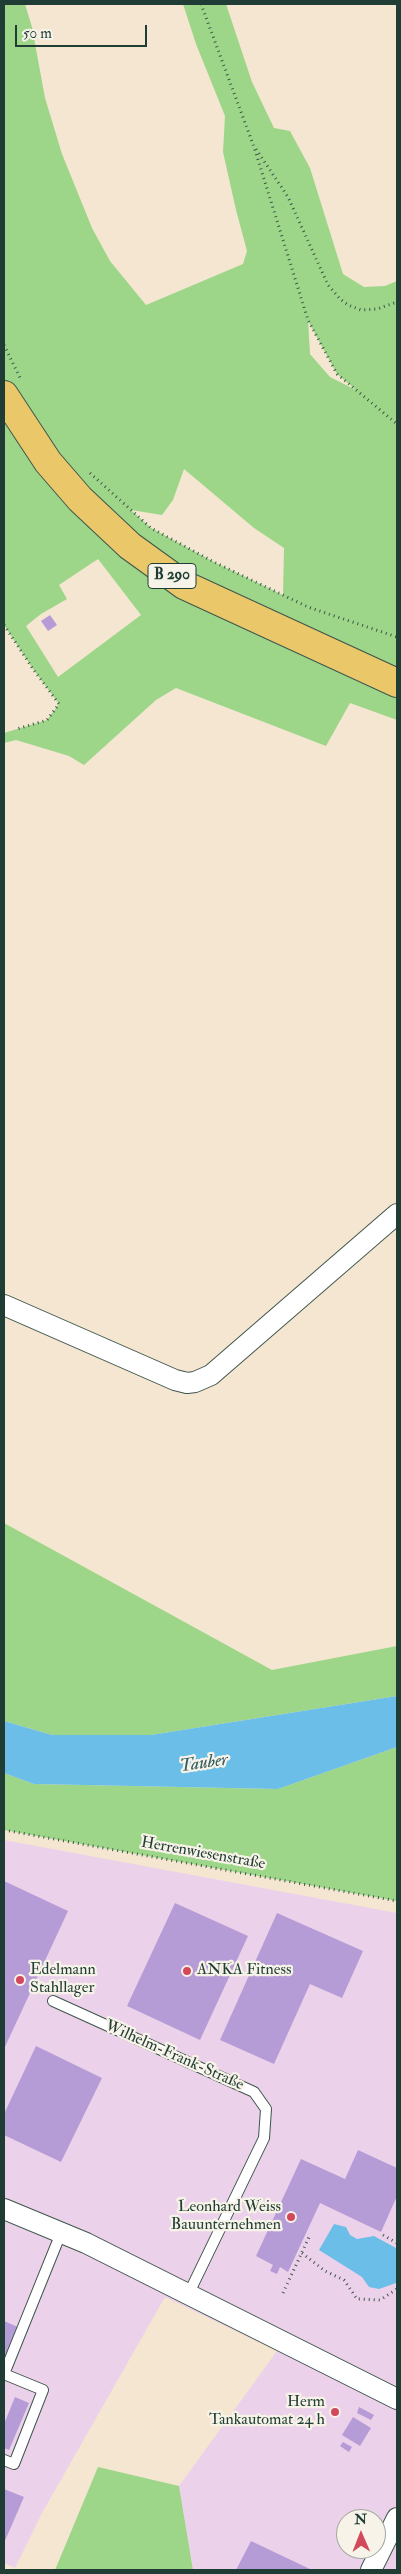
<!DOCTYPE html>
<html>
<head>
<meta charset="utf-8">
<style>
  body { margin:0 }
  #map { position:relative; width:401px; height:2574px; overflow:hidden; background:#f5e6d1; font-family:"IM FELL Double Pica",serif }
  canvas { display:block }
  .frame { position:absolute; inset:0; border:5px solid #1f3d34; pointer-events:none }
  .north { position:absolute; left:336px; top:2509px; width:50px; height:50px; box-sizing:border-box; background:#f7f3e8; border:1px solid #a1aaa0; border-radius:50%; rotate:359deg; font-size:14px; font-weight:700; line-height:20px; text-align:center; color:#1f3d34 }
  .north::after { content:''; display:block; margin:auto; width:18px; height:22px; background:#d1495b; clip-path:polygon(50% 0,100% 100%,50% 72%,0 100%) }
  .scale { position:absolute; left:15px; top:25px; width:132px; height:22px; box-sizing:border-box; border:2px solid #1f3d34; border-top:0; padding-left:6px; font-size:15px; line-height:18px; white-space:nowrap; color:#1f3d34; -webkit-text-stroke:4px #f7f3e8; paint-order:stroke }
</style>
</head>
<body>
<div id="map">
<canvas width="401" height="2574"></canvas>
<div class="frame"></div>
<div class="north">N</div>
<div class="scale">50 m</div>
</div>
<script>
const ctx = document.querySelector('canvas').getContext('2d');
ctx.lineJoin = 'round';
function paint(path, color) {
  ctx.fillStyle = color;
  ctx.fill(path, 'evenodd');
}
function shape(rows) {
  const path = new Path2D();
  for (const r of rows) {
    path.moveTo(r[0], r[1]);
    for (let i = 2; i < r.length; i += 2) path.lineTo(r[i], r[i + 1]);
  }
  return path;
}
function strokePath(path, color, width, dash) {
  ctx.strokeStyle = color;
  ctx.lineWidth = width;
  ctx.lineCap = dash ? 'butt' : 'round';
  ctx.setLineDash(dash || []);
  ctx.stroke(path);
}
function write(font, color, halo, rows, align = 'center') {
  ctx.font = font + ' "IM FELL Double Pica",serif';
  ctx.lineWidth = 4.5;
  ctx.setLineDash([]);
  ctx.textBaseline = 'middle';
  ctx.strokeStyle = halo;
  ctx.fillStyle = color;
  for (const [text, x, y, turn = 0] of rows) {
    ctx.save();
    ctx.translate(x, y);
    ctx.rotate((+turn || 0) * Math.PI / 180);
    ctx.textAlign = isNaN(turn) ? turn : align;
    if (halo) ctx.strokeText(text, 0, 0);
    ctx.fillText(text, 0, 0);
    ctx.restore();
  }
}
paint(shape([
  [4,1840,397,1913,397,2570,193,2570,179,2486,277,2351,165,2297,42,2513,15,2568,4,2563],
  [346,2519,376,2519,376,2549,346,2549]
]), '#ecd1ea');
paint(shape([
  [4,4,25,4,32,27,45,98,62,154,92,228,110,261,146,305,243,264,247,251,236,210,223,152,225,116,196,44,183,4,226,4,252,82,274,128,290,131,310,168,343,274,364,287,385,286,397,281,397,720,350,703,326,746,176,688,156,700,84,765,69,756,16,740,4,743,4,733,47,720,59,704,33,669,4,625],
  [308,321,337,374,356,390,330,377,310,354],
  [184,469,254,528,284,548,283,595,214,562,151,528,131,510,162,515,173,500],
  [98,559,141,615,58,677,26,626,41,614,67,599,59,585],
  [4,1523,272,1670,397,1646,397,1696,151,1735,52,1735,4,1721],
  [397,1747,397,1901,4,1830,4,1773,34,1784,278,1789],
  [98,2467,179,2486,193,2570,55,2570]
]), '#9dd689');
paint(shape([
  [397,1696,397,1747,278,1789,34,1784,4,1773,4,1721,52,1735,151,1735],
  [334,2224,346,2227,350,2235,357,2239,374,2236,396,2248,396,2283,379,2289,369,2287,362,2277,319,2250]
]), '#6bbee7');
paint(shape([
  [50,615,57,625,48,631,41,621],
  [4,1881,68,1911,4,2049],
  [175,1903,248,1936,200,2040,127,2006],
  [277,1913,363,1951,342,1998,310,1984,274,2064,220,2040],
  [36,2046,102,2078,61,2162,4,2135,4,2114],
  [358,2150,397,2168,397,2196,381,2232,320,2203,288,2272,280,2267,277,2274,270,2271,273,2265,256,2256,301,2159,345,2179],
  [4,2321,18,2327,4,2360],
  [15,2397,29,2403,9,2450,4,2448,4,2424],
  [359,2407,374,2415,371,2420,357,2413],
  [353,2417,371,2428,360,2446,342,2435],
  [343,2442,352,2447,349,2452,340,2446],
  [4,2489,24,2497,4,2543],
  [251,2541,312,2570,236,2570]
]), '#b69cd7');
const lane = shape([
  [53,2001,254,2092,266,2109,264,2138,188,2295],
  [4,2460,14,2464,43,2390,4,2374,61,2233]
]);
const street = shape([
  [4,1305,175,1380,187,1383,195,1382,211,1375,397,1214],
  [4,2209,86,2243,397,2399],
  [371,2570,397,2518]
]);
const primary = shape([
  [4,395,48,462,80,499,130,546,184,585,397,683]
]);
strokePath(lane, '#3f564c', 12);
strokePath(street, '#3f564c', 22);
strokePath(primary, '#3f564c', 30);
strokePath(shape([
  [201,4,254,147,308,320,337,374,397,424],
  [256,149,288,197,328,285,340,299,348,305,361,310,377,309,397,302],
  [4,345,21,380],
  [90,473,151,528,214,562,308,607,397,637],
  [4,625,33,669,59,704,47,720,17,729],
  [4,1830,397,1901],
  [383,2235,397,2243],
  [302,2253,325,2271,344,2280,357,2299,380,2300,397,2289],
  [283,2293,310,2235]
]), '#3f564c', 3, [1, 4]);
strokePath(lane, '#fff', 10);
strokePath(street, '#fff', 20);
strokePath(primary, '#eac769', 28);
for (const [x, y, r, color] of [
  [187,1971,5,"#d1495b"],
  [20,1980,5,"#d1495b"],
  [291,2217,5,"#d1495b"],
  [335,2412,5,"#d1495b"]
]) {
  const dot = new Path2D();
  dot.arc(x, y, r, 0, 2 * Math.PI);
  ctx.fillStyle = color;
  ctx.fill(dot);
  strokePath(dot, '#f7f3e8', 2);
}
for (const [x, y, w] of [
  [172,576,48]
]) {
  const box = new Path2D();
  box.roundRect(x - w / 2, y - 12.5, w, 25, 4);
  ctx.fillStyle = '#f7f3e8';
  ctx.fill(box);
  strokePath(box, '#1f3d34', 1);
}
write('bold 15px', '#1f3d34', null, [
  ["B 290",172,576]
]);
write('16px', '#1f3d34', '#f7f3e8', [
  ["Herrenwiesenstraße",203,1854,10],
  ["Wilhelm-Frank-Straße",174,2056,24]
]);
write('16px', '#1f3d34', '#f7f3e8', [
  ["Edelmann",30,1971],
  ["Stahllager",30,1989],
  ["ANKA Fitness",197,1971],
  ["Leonhard Weiss",281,2208,"right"],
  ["Bauunternehmen",281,2226,"right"],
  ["Herm",325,2403,"right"],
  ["Tankautomat 24 h",325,2421,"right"]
], 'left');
write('italic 18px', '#325d61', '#f7f3e8', [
  ["Tauber",204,1764,-8]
]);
</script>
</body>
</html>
